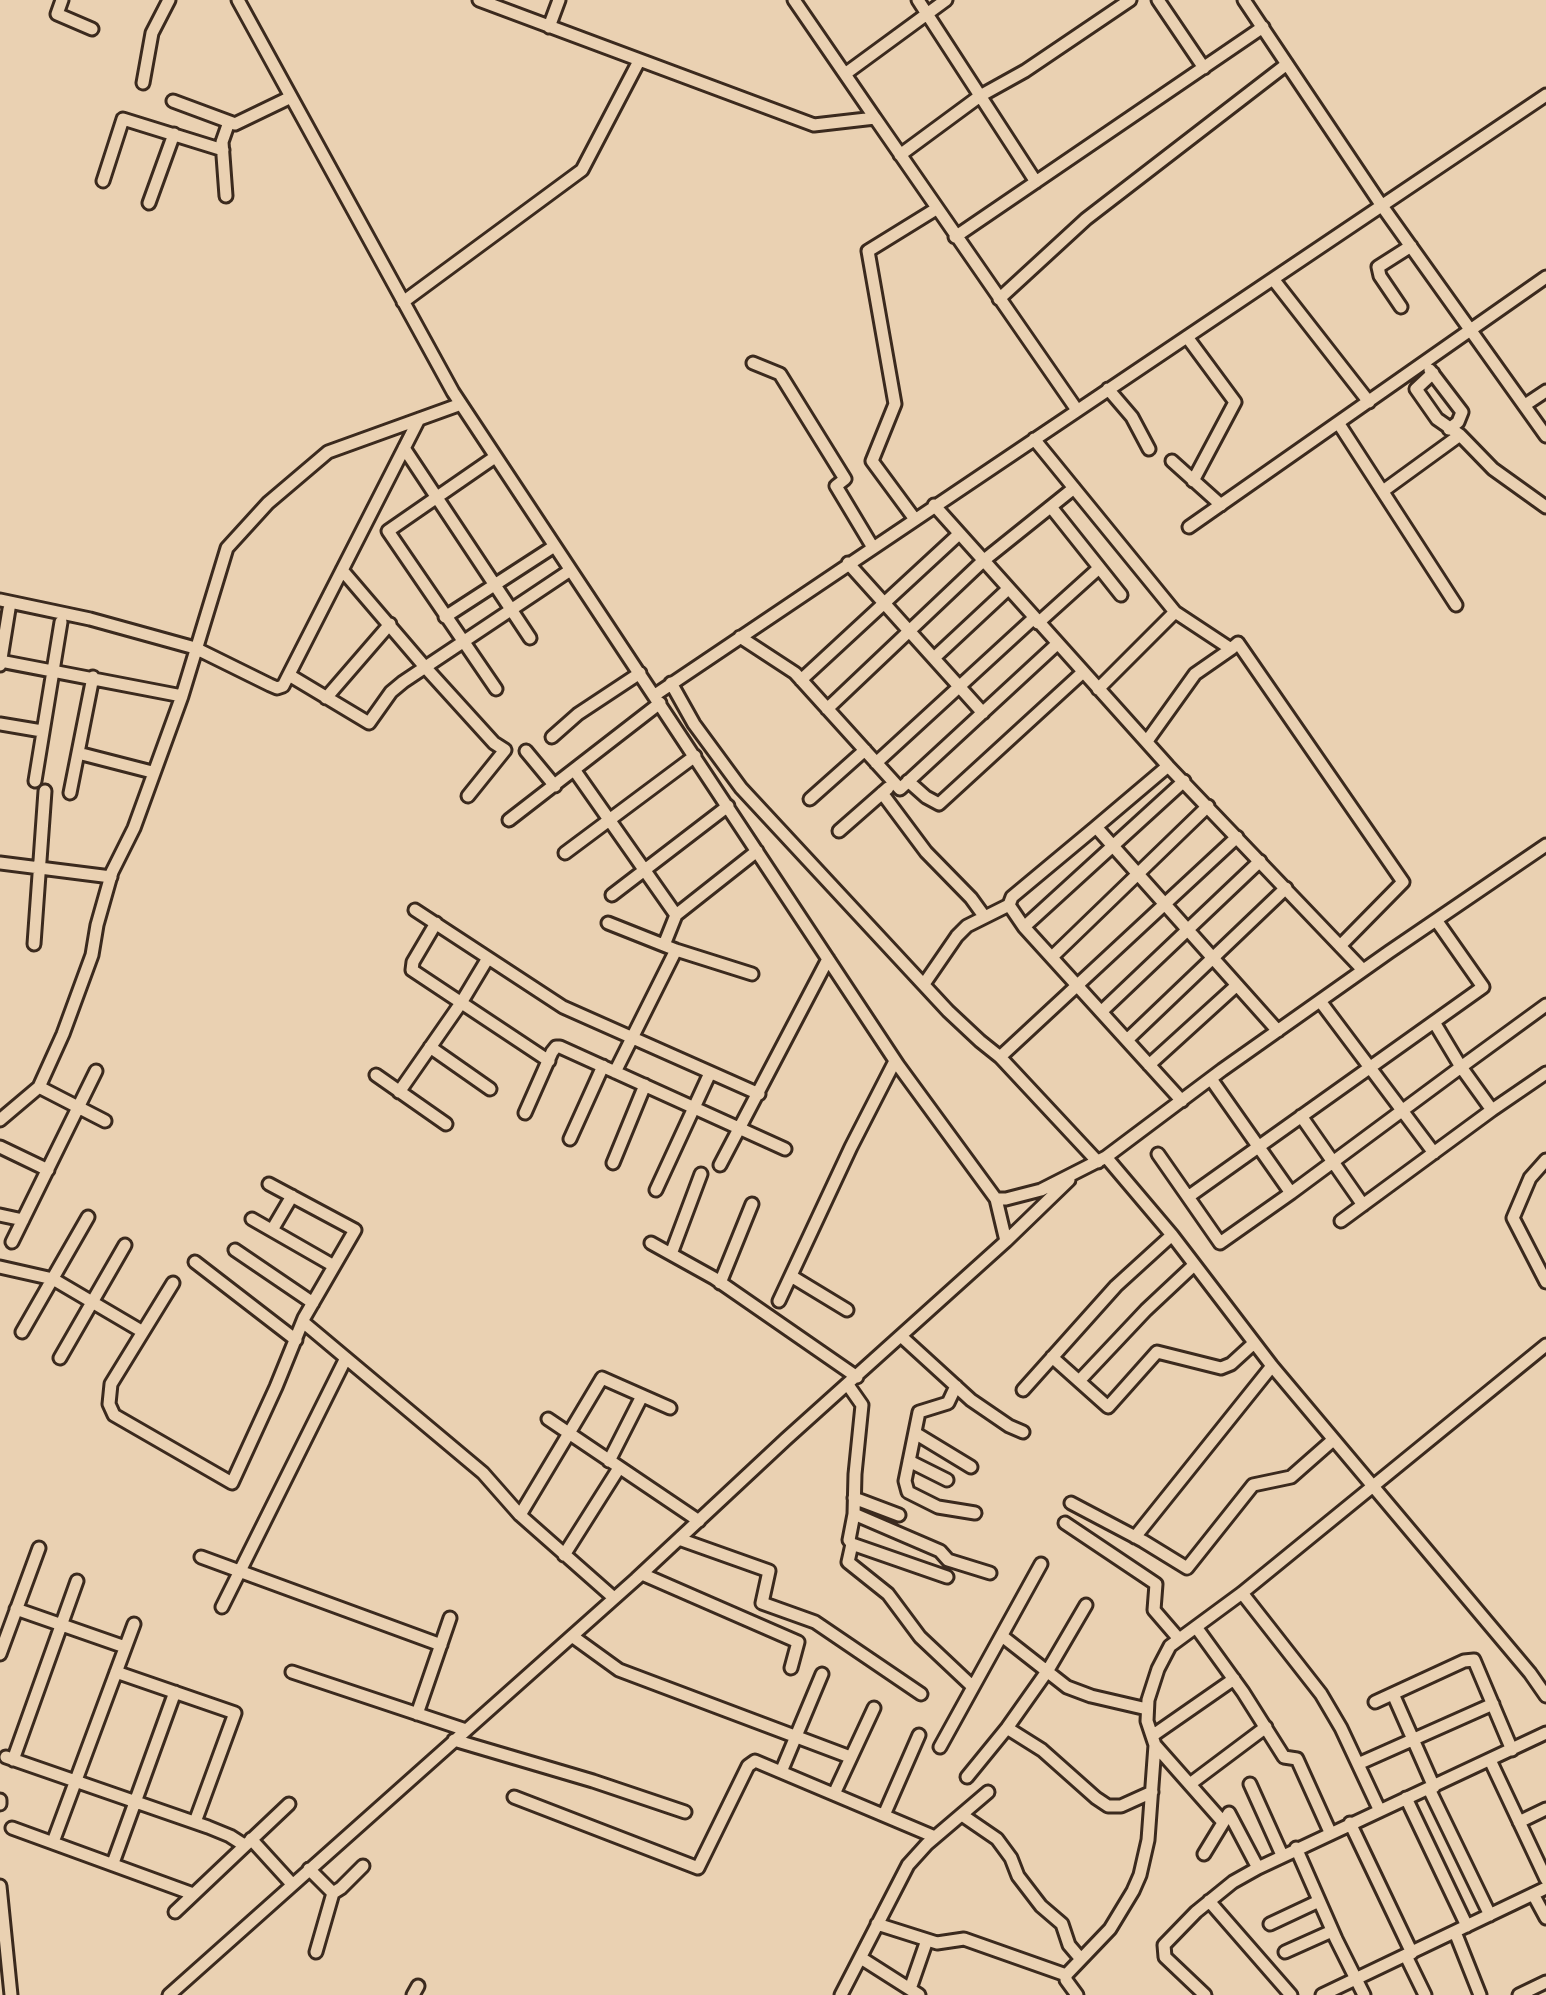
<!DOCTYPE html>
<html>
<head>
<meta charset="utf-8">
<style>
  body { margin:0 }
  canvas { display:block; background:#ead1b2 }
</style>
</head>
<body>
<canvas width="1546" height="1995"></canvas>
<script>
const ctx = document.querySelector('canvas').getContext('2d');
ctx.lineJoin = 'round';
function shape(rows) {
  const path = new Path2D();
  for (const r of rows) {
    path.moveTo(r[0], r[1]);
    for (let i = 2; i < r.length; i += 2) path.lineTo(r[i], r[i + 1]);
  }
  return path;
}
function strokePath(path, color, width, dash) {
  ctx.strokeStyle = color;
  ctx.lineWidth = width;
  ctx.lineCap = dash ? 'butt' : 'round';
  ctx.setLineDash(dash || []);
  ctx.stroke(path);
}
const street = shape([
  [62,0,57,14,92,29],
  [238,0,453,392,898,1065,996,1199,1006,1199,1041,1190,1106,1157,1222,1070,1389,952,1546,845],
  [479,0,814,125,875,118,1077,410],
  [794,0,875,118],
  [918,0,1036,182],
  [1158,0,1204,68],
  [1244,0,1382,206,1546,436],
  [549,27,559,0],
  [845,74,946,0],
  [143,83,152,33,169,0],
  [173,101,235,124,291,97],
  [900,155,980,96,1025,71,1130,0],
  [103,181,123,119,223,150],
  [226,196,222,142,229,122],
  [149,203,174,134],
  [955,237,1263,27],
  [1273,279,1369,402],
  [999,299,1086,219,1287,64],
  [403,302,582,170,639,61],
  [1401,307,1380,276,1378,267,1411,246],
  [1187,337,1235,402,1193,481],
  [753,363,780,374,845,479,836,486,872,546],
  [1430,370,1462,412,1458,422,1449,429],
  [1433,373,1416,389,1437,419,1460,435,1493,469,1546,507],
  [1108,389,1132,417,1149,449],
  [1525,405,1546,391],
  [1339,424,1456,605],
  [1034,439,1175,612,1231,649,1195,674,1147,741],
  [404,448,530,638],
  [495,457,388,531,496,689],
  [1172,461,1221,505],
  [1383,491,1460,435],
  [934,505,1168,766,1363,970],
  [1051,507,1121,595],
  [914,518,872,461,895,404,868,251,936,209],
  [1189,527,1546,277],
  [848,563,983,713],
  [342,570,425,667,494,743,505,750,468,796],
  [0,600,90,619,195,648,270,685,277,688,283,686,419,419],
  [445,617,553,547],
  [1038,623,1099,568],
  [740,637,795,673,900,789,1057,644],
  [1231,649,1238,643,1403,882,1340,946],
  [934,658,1008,589],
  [0,661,182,696],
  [0,665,9,609],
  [289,675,369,723,391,692,403,682,569,571],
  [801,680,959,534],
  [671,683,694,724,741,788,948,1011,980,1041,1000,1057,1098,1162],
  [1098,689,1175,612],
  [655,695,1546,95],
  [326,698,390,624],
  [827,709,983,561,1074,488],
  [0,724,42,731],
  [552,737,578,714,640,673],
  [526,751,555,786],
  [78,753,152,772],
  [876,763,1034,618],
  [1168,766,1096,827,1278,1031],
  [575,771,676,915],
  [35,781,61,622],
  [908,781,926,797,939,804,1082,673],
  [70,793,93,677],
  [882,793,926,852,971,898,984,916],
  [810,799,865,750],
  [509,820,660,703],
  [1096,827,1012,897,1009,905,1024,927,1182,1101],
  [839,831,888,788],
  [565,853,695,756],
  [0,863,111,877],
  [612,895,728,806],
  [415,910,563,1007,759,1094],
  [436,923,413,962,412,970,549,1061],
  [608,923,676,950,752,974],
  [1024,927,1184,781],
  [34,944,45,791],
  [664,945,676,915,757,851],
  [1052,957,1208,806],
  [924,984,957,936,967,926,1009,905],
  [1320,1001,1434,1153],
  [1101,1012,1260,861],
  [1434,1022,1461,1067,1546,1005],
  [1127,1040,1286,888],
  [430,1047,490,1089],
  [1000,1057,1237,837],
  [1149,1065,1237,985],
  [615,1072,676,950],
  [376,1075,446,1124],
  [1211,1079,1291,1193,1461,1067,1492,1110,1341,1221],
  [39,1087,105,1121],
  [399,1092,461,1003,488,958],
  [1492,1110,1546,1073],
  [525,1113,552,1052,556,1047,560,1047,785,1149],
  [1301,1116,1363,1205],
  [0,1120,39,1087,63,1034,92,955,97,925,112,872,134,828,182,696,227,548,268,503,328,452,461,404],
  [570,1139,603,1066],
  [0,1147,48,1170],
  [1158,1154,1188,1197],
  [1106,1157,1172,1235,1272,1366,1530,1673,1546,1696],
  [1546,1160,1530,1178,1513,1218,1546,1282],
  [613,1163,645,1085],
  [720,1165,828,959],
  [656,1190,710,1073],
  [1291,1193,1220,1243,1188,1197,1483,987,1436,920],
  [0,1215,23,1220],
  [252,1219,334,1266],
  [272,1230,292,1196],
  [1006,1241,1069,1180],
  [12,1242,96,1071],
  [651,1243,714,1278,857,1377],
  [235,1250,313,1303],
  [671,1254,701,1174],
  [195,1262,296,1340],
  [0,1267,53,1279,143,1332],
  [791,1276,847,1310],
  [173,1283,111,1384,109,1404,114,1415,232,1483,276,1387,304,1318,355,1230,269,1184],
  [720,1283,752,1204],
  [779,1301,851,1147,895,1061],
  [303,1322,483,1473,520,1515,614,1598],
  [22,1332,88,1217],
  [902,1337,971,1400,1009,1426,1023,1432],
  [1052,1357,1108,1407,1157,1352,1221,1368,1231,1364,1254,1343],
  [60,1358,125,1245],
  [1079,1381,1146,1310,1194,1265],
  [848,1385,862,1405,855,1474,854,1514,940,1551,948,1560,990,1573],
  [956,1386,948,1403,919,1412,905,1481,908,1492,938,1507,975,1513],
  [1023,1390,1116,1286,1172,1235],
  [548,1419,699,1521],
  [915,1433,971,1467],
  [609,1461,642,1396],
  [909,1461,947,1480],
  [854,1498,899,1515],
  [1071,1503,1143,1541,1187,1568,1253,1485,1291,1477,1333,1440],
  [854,1514,849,1540,852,1544,947,1577],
  [520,1515,602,1378,670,1408],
  [1065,1523,1156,1584,1154,1610,1179,1639],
  [1135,1537,1272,1366],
  [679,1539,769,1571,762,1603,815,1622,921,1694],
  [852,1544,848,1562,888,1594,920,1637,973,1687],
  [564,1555,619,1468],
  [201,1557,441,1645],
  [642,1574,798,1642,791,1668],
  [1242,1593,1321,1694,1341,1728,1379,1809],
  [222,1607,346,1358],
  [16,1609,125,1647],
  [1196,1627,1243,1692,1284,1757,1297,1759,1330,1832],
  [572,1636,619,1670,850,1757],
  [1002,1636,1067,1687,1091,1696,1147,1709],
  [0,1654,39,1548],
  [116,1672,235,1713,195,1822],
  [292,1672,466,1730],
  [1393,1694,1434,1787],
  [1375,1702,1464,1661,1474,1660,1512,1750],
  [417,1714,450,1618],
  [1007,1728,1042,1750,1096,1798,1108,1806,1121,1806,1152,1792],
  [1152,1736,1234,1679],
  [454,1740,593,1781,685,1812],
  [1155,1745,1223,1822],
  [940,1747,1041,1564],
  [6,1757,208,1827,230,1836,244,1845],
  [13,1760,77,1581],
  [1490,1760,1546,1879],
  [1358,1764,1493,1704],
  [781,1772,822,1674],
  [967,1777,1007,1728,1048,1670,1086,1605],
  [1190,1784,1266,1727],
  [1250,1784,1282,1855],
  [1429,1789,1490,1915],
  [834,1794,874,1708],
  [514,1797,698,1868,748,1766,755,1761,935,1837],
  [1406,1798,1467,1926],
  [0,1800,0,1804],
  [884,1815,919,1735],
  [962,1815,997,1839,1011,1858,1018,1876,1041,1906,1062,1924,1069,1945,1080,1958],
  [1519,1822,1546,1809],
  [1350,1823,1412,1953],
  [12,1828,193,1894],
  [251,1839,292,1884],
  [53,1842,134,1624],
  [1296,1848,1336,1939,1364,1995],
  [1204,1854,1229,1813,1258,1868,1546,1733],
  [113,1863,175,1692],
  [309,1869,333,1893],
  [0,1886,11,1995],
  [1533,1894,1546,1918],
  [1209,1901,1291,1995],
  [175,1912,289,1804],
  [877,1924,937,1943,964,1939,1066,1975],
  [1270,1924,1319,1901],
  [1455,1932,1480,1995],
  [316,1952,333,1893,341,1888,363,1866],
  [1285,1952,1332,1931],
  [1406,1956,1425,1995],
  [861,1958,919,1995],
  [910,1989,927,1940],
  [169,1995,636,1579,786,1439,1006,1241,996,1199],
  [413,1995,418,1986],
  [841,1995,908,1865,927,1844,988,1792],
  [1077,1995,1066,1980,1066,1975,1110,1929,1133,1891,1140,1875,1148,1840,1155,1745,1147,1721,1148,1700,1158,1669,1170,1646,1242,1593,1546,1345],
  [1205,1995,1165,1957,1164,1945,1196,1912,1233,1882,1258,1868],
  [1322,1995,1546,1888],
  [1519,1995,1546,1982]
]);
strokePath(street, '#3b2a1e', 17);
strokePath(street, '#ead1b2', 11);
</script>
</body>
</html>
